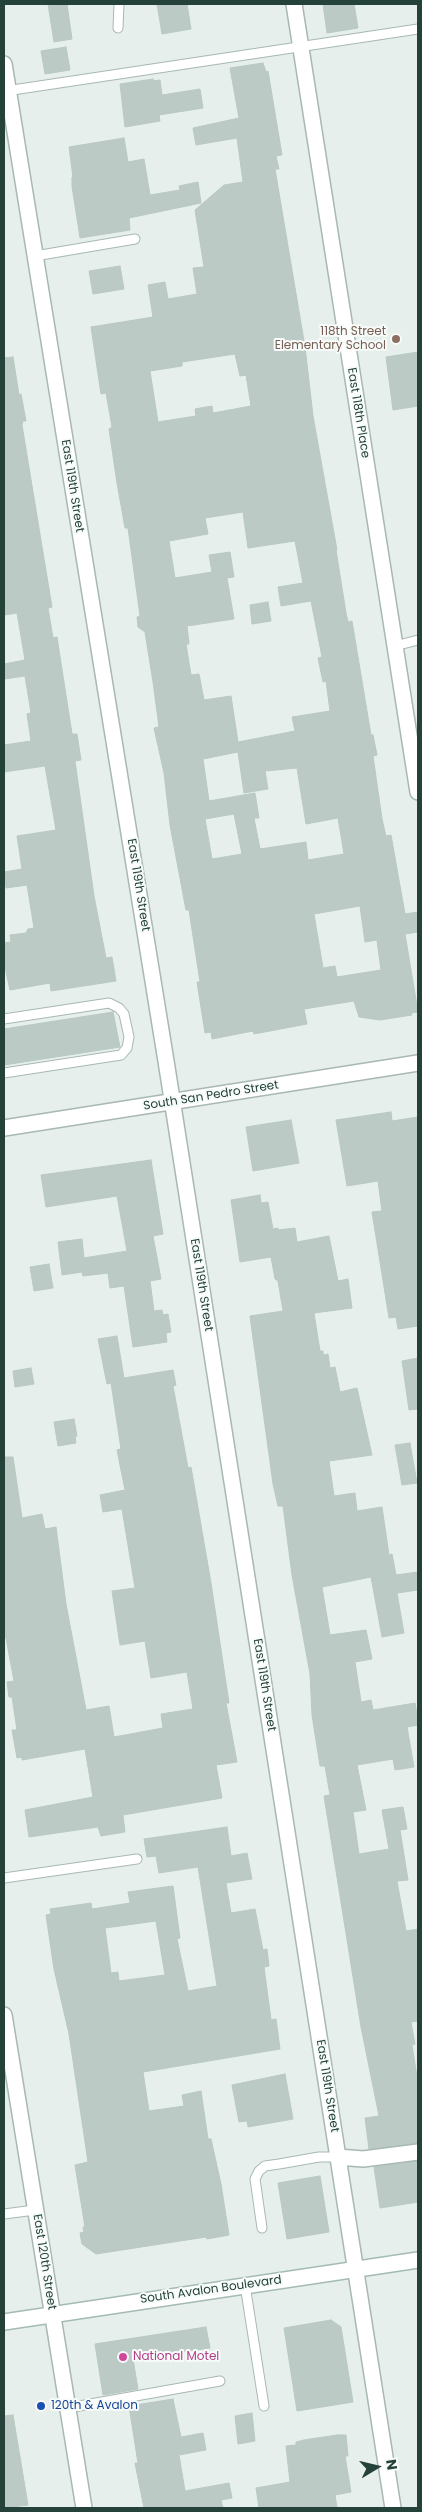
<!DOCTYPE html>
<html>
<head>
<meta charset="utf-8">
<style>
  body { margin:0 }
  #map { position:relative; width:422px; height:2512px; overflow:hidden; background:#e6efeb; font-family:Poppins,sans-serif }
  canvas { display:block }
  .frame { position:absolute; inset:0; border:5px solid #24423a; pointer-events:none }
  .north { position:absolute; left:352px; top:2442px; width:50px; height:50px; -webkit-text-stroke:4px #f7fbf9; paint-order:stroke; rotate:81deg; font-size:14px; font-weight:700; line-height:20px; text-align:center; color:#24423a }
  .north::after { content:''; display:block; margin:auto; width:18px; height:22px; background:#24423a; clip-path:polygon(50% 0,100% 100%,50% 72%,0 100%) }
</style>
</head>
<body>
<div id="map">
<canvas width="422" height="2512"></canvas>
<div class="frame"></div>
<div class="north">N</div>
</div>
<script>
const ctx = document.querySelector('canvas').getContext('2d');
ctx.lineJoin = 'round';
function paint(path, color) {
  ctx.fillStyle = color;
  ctx.fill(path, 'evenodd');
}
function shape(rows) {
  const path = new Path2D();
  for (const r of rows) {
    path.moveTo(r[0], r[1]);
    for (let i = 2; i < r.length; i += 2) path.lineTo(r[i], r[i + 1]);
  }
  return path;
}
function strokePath(path, color, width, dash) {
  ctx.strokeStyle = color;
  ctx.lineWidth = width;
  ctx.lineCap = dash ? 'butt' : 'round';
  ctx.setLineDash(dash || []);
  ctx.stroke(path);
}
function write(font, color, halo, rows, align = 'center') {
  ctx.font = font + ' Poppins,sans-serif';
  ctx.lineWidth = 4;
  ctx.setLineDash([]);
  ctx.textBaseline = 'middle';
  ctx.strokeStyle = halo;
  ctx.fillStyle = color;
  for (const [text, x, y, turn = 0] of rows) {
    ctx.save();
    ctx.translate(x, y);
    ctx.rotate((+turn || 0) * Math.PI / 180);
    ctx.textAlign = isNaN(turn) ? turn : align;
    if (halo) ctx.strokeText(text, 0, 0);
    ctx.fillText(text, 0, 0);
    ctx.restore();
  }
}
const building = shape([
  [48,4,67,4,72,39,54,42,48,4],
  [157,4,187,4,191,29,162,34,157,4],
  [323,4,354,4,358,28,327,33,323,4],
  [66,47,70,70,45,74,41,51,66,47],
  [263,63,266,72,268,71,282,155,276,156,279,169,275,169,305,347,313,416,337,550,336,550,346,613,348,622,352,621,371,735,373,735,377,755,373,756,382,819,386,836,391,835,405,914,418,912,418,932,405,934,418,1012,411,1013,412,1015,380,1020,359,1017,354,1001,304,1009,307,1024,254,1034,253,1031,212,1039,211,1032,205,1033,197,982,200,982,189,910,186,910,170,825,164,773,154,728,159,727,153,682,145,632,138,627,137,617,140,616,128,528,125,528,117,483,109,429,112,427,106,393,101,394,91,327,153,317,148,285,165,282,168,299,197,294,193,268,204,267,195,210,224,185,243,182,237,138,196,145,193,128,239,118,230,68,263,63],
  [235,354,240,376,246,375,251,406,213,413,212,406,195,409,196,416,158,422,150,371,182,366,182,362,235,354],
  [243,512,248,548,295,541,303,583,278,587,281,606,311,601,322,657,318,658,323,682,326,681,330,711,292,717,295,731,238,742,231,696,204,700,199,674,191,675,186,644,189,644,187,626,234,619,227,578,234,577,230,552,209,555,212,572,175,578,169,541,208,534,205,518,243,512],
  [238,752,244,793,268,789,265,771,297,768,306,824,338,818,344,854,308,860,306,842,260,849,254,818,259,818,255,793,209,801,203,759,238,752],
  [234,814,242,854,212,859,205,819,234,814],
  [360,906,365,942,377,940,381,970,337,977,335,966,323,968,314,914,360,906],
  [153,79,153,81,160,80,162,95,200,89,203,108,159,115,160,121,125,127,120,84,153,79],
  [124,138,128,162,144,159,150,195,180,190,179,186,198,182,201,203,129,218,130,230,80,238,72,186,72,177,73,177,69,147,124,138],
  [120,266,124,289,93,294,89,271,120,266],
  [418,352,418,406,393,410,386,357,418,352],
  [13,357,19,395,21,394,26,421,23,421,22,425,52,607,48,608,53,638,57,637,72,734,77,734,81,760,75,761,94,896,106,958,112,957,116,981,51,991,50,983,10,990,4,963,4,943,11,942,10,935,26,933,28,929,34,928,27,885,6,888,4,872,22,869,17,836,56,830,45,766,4,772,4,745,31,741,27,714,31,713,25,676,4,679,4,664,25,660,17,613,4,615,4,358,13,357],
  [268,602,271,621,252,624,250,605,268,602],
  [113,1012,120,1047,4,1065,4,1029,113,1012],
  [391,1112,392,1121,418,1117,418,1326,398,1329,396,1317,389,1318,372,1212,382,1211,378,1181,347,1186,336,1120,391,1112],
  [291,1120,299,1163,253,1171,246,1127,291,1120],
  [151,1160,163,1234,153,1236,161,1279,150,1281,154,1311,162,1310,163,1315,168,1314,171,1332,166,1333,167,1342,133,1347,124,1286,110,1288,108,1273,83,1276,82,1272,62,1275,58,1242,82,1239,84,1258,127,1251,117,1196,46,1207,41,1175,151,1160],
  [260,1195,261,1203,268,1202,273,1229,278,1228,278,1230,295,1228,297,1242,329,1236,338,1281,348,1279,352,1308,314,1313,320,1351,323,1351,323,1355,328,1354,330,1368,335,1367,340,1392,357,1388,372,1455,329,1461,334,1496,355,1493,357,1511,382,1507,389,1555,392,1554,396,1575,418,1572,418,1590,397,1593,404,1633,382,1637,371,1577,322,1587,330,1635,366,1630,372,1659,355,1662,361,1702,371,1700,373,1710,415,1703,418,1720,418,1725,407,1727,414,1767,395,1770,393,1759,357,1765,366,1810,353,1812,359,1854,389,1849,382,1810,403,1807,407,1829,400,1830,408,1880,397,1881,406,1931,418,1929,418,2021,411,2022,415,2044,412,2045,418,2083,418,2143,369,2149,365,2118,379,2116,361,2027,324,1796,330,1795,325,1766,320,1766,312,1715,310,1674,292,1575,283,1506,278,1506,273,1484,250,1316,283,1311,278,1281,275,1279,271,1257,240,1262,231,1200,260,1195],
  [49,1264,53,1288,34,1291,30,1267,49,1264],
  [117,1336,124,1378,173,1370,176,1385,173,1386,188,1468,191,1467,211,1583,229,1703,226,1703,237,1762,216,1765,222,1798,123,1815,125,1832,101,1836,98,1827,29,1837,25,1810,93,1797,85,1749,22,1760,22,1757,17,1758,12,1730,17,1730,12,1697,9,1697,7,1682,14,1681,6,1638,4,1638,4,1457,13,1457,22,1518,42,1514,45,1529,56,1527,66,1604,86,1710,109,1706,114,1737,163,1728,161,1714,193,1709,187,1672,151,1678,145,1641,120,1645,112,1591,135,1588,122,1509,103,1512,100,1495,125,1490,117,1450,121,1449,111,1383,107,1384,98,1339,117,1336],
  [418,1358,418,1409,409,1410,402,1361,418,1358],
  [31,1368,34,1384,15,1387,13,1371,31,1368],
  [74,1419,77,1436,75,1437,76,1443,58,1446,54,1422,74,1419],
  [410,1443,417,1483,402,1485,395,1445,410,1443],
  [227,1827,231,1856,247,1853,252,1879,226,1883,231,1913,255,1909,263,1950,267,1949,269,1966,264,1967,271,2020,276,2019,280,2049,143,2072,149,2111,184,2106,182,2095,201,2091,208,2139,211,2139,221,2184,229,2235,207,2239,206,2237,96,2254,82,2244,80,2233,84,2232,83,2227,85,2227,75,2165,88,2162,69,2034,54,1969,46,1915,51,1914,50,1909,91,1903,92,1909,130,1903,128,1892,173,1886,180,1938,177,1939,188,1991,217,1986,198,1867,159,1873,156,1856,147,1857,144,1839,227,1827],
  [156,1921,165,1975,119,1981,118,1972,111,1973,105,1928,156,1921],
  [285,2074,293,2119,248,2127,247,2121,239,2122,232,2085,285,2074],
  [418,2161,418,2202,380,2208,374,2167,418,2161],
  [320,2176,329,2232,287,2239,278,2183,320,2176],
  [331,2320,341,2327,353,2402,297,2411,284,2328,331,2320],
  [206,2327,210,2348,133,2359,138,2389,103,2395,95,2344,206,2327],
  [173,2399,181,2437,203,2433,206,2450,179,2455,185,2491,229,2483,232,2498,221,2500,223,2508,144,2508,135,2463,138,2463,129,2406,173,2399],
  [252,2413,255,2441,238,2444,235,2416,252,2413],
  [13,2415,28,2505,4,2508,4,2416,13,2415],
  [337,2435,346,2435,348,2456,345,2456,351,2492,335,2495,337,2508,259,2508,256,2488,290,2482,286,2446,296,2445,296,2442,304,2440,337,2435]
]);
paint(building, '#bbcac4');
strokePath(building, '#b8c9c2', 1);
const service = shape([
  [118,28,119,4],
  [6,91,418,29],
  [35,256,135,239],
  [395,646,418,640],
  [4,1019,109,1003,119,1008,124,1014,129,1037,127,1048,121,1055,4,1073],
  [4,1878,137,1859],
  [4,2214,35,2210],
  [262,2228,255,2179,259,2171,265,2166,279,2164,319,2157,338,2157],
  [245,2285,264,2406],
  [68,2408,220,2381]
]);
const minor = shape([
  [294,4,418,792],
  [4,64,166,1061,393,2508],
  [338,2157,363,2159,418,2152]
]);
const tertiary = shape([
  [4,1128,418,1063],
  [4,2015,84,2508]
]);
const secondary = shape([
  [4,2322,418,2260]
]);
strokePath(service, '#a8b8b2', 11);
strokePath(minor, '#a8b8b2', 18);
strokePath(tertiary, '#a8b8b2', 18);
strokePath(secondary, '#a4bbb3', 18);
strokePath(service, '#fff', 9);
strokePath(minor, '#fff', 15);
strokePath(tertiary, '#fff', 15);
strokePath(secondary, '#fff', 15);
for (const [x, y, r, color] of [
  [396,339,5,"#8d6e63"],
  [123,2357,5,"#d1479c"],
  [41,2406,5,"#1a4fb4"]
]) {
  const dot = new Path2D();
  dot.arc(x, y, r, 0, 2 * Math.PI);
  ctx.fillStyle = color;
  ctx.fill(dot);
  strokePath(dot, '#f7fbf9', 2);
}
write('12px', '#785e54', '#f7fbf9', [
  ["118th Street",386,332],
  ["Elementary School",386,346]
], 'right');
write('12px', '#24423a', '#f7fbf9', [
  ["East 118th Place",358,413,81],
  ["East 119th Street",72,486,81],
  ["East 119th Street",138,885,81],
  ["South San Pedro Street",211,1096,-9],
  ["East 119th Street",201,1285,81],
  ["East 119th Street",264,1685,81],
  ["East 119th Street",327,2086,81],
  ["East 120th Street",44,2262,81],
  ["South Avalon Boulevard",211,2290,-8]
]);
write('12px', '#b23c85', '#f7fbf9', [
  ["National Motel",133,2357]
], 'left');
write('12px', '#164399', '#f7fbf9', [
  ["120th & Avalon",51,2406]
], 'left');
</script>
</body>
</html>
